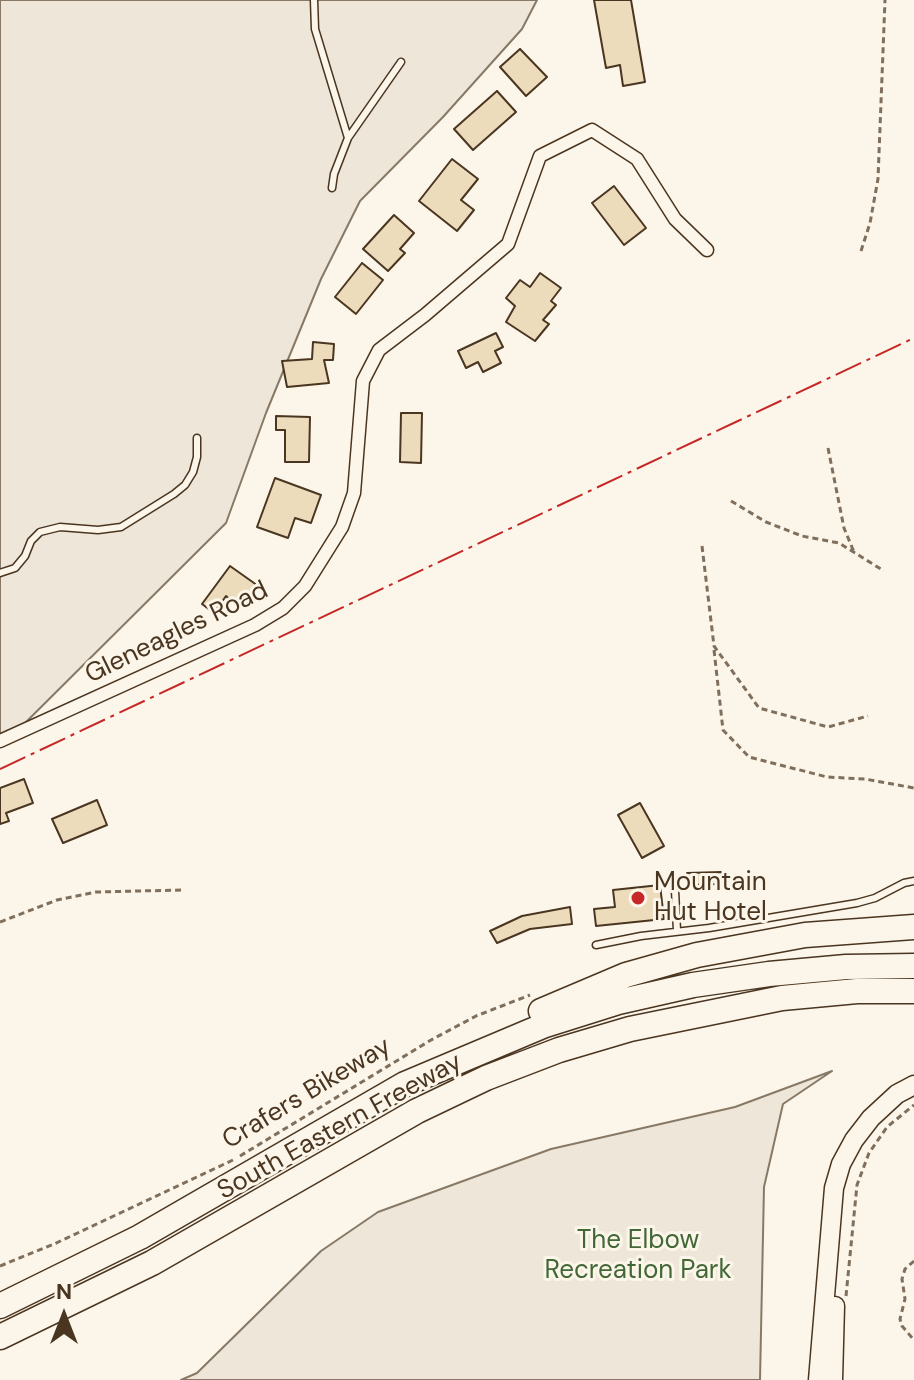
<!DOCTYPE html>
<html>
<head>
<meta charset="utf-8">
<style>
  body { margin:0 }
  #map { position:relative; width:914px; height:1380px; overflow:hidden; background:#fbf6e9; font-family:"DM Sans",sans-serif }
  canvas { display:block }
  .north { position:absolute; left:24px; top:1276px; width:80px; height:80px; -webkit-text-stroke:6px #fbf6e9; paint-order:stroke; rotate:0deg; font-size:22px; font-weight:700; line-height:32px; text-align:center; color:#4a3520 }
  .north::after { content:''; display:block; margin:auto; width:28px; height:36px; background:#4a3520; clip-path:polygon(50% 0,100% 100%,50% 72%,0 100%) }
</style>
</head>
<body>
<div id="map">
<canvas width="914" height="1380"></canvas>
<div class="north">N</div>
</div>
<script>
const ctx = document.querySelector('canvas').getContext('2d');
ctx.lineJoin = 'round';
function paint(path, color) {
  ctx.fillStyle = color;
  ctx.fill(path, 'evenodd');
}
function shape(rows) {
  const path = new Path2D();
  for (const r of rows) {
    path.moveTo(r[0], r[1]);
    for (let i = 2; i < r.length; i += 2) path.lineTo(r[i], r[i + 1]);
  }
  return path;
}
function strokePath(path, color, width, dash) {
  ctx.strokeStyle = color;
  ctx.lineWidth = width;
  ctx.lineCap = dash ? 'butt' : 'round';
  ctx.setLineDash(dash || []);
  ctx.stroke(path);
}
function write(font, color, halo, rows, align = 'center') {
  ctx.font = font + ' "DM Sans",sans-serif';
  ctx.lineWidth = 6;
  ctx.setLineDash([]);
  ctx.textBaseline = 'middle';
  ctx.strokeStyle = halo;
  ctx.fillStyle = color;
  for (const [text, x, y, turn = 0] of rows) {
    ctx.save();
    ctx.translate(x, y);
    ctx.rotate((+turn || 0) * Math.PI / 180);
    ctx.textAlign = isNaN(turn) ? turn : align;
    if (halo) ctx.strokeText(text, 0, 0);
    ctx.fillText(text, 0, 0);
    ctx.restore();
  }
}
const green = shape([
  [0,0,537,0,522,29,443,117,360,201,321,279,266,413,226,523,15,733,0,741,0,0],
  [832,1071,783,1104,764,1187,760,1380,181,1380,197,1373,321,1251,378,1212,551,1149,735,1107,832,1071]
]);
paint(green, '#ede6d9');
strokePath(green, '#887966', 2);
const building = shape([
  [594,0,631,0,645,82,623,86,620,65,606,68,594,0],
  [520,49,547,77,526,96,500,67,520,49],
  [497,91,516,112,473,150,454,129,497,91],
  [452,159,478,179,461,200,474,210,457,231,419,201,452,159],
  [614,186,646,228,624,245,592,203,614,186],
  [394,215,414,233,400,249,405,253,388,271,363,249,394,215],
  [362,263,383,280,356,314,335,297,362,263],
  [540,273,561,288,551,301,556,305,543,320,549,324,535,341,506,322,515,306,506,298,520,280,530,287,540,273],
  [496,333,503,347,495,351,501,363,483,372,478,362,466,368,458,351,496,333],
  [313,342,334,344,333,360,324,360,329,383,287,387,282,361,312,359,313,342],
  [401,413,422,413,421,463,400,462,401,413],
  [276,416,310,417,309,462,285,462,285,430,276,430,276,416],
  [275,478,321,495,311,523,295,518,288,538,257,527,275,478],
  [230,566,261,588,231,601,226,596,214,613,202,604,230,566],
  [24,779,33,803,6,813,9,821,0,824,0,788,24,779],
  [97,800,107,825,63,843,52,819,97,800],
  [640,803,664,846,642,858,618,815,640,803],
  [721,872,721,884,688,885,687,873,721,872],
  [660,885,664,919,596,926,594,909,615,907,613,890,660,885],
  [570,907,572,924,530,929,497,943,490,931,522,916,570,907]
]);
paint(building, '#ecdcbc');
strokePath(building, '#4a3520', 2);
const lane = shape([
  [314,0,315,29,348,138,334,174,332,188],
  [348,138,401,62],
  [0,573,15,568,25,556,31,541,40,532,60,527,98,530,121,527,174,494,185,485,193,472,197,457,197,438],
  [675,890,677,931],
  [596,945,641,936,709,928,857,903,875,898,904,883,914,881]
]);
const street = shape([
  [0,741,255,625,283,608,305,586,342,527,354,493,363,381,379,350,425,315,508,244,540,156,592,130,637,159,675,219,707,250]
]);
const secondary = shape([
  [818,1380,834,1188,841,1164,854,1140,871,1118,897,1094,914,1085],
  [833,1380,835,1306]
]);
const highway = shape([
  [541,1011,626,975,697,955,805,935,914,927],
  [0,1306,140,1237,405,1084,545,1025,618,1002,693,985,769,974,846,967,914,966],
  [0,1337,152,1263,417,1111,486,1078,559,1050,630,1029,782,998,857,991,914,991]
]);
strokePath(lane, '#4a3520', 9);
strokePath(street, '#4a3520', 15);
strokePath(secondary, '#4a3520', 21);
strokePath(highway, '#4a3520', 27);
strokePath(shape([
  [861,251,870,223,878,179,885,0],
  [828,448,844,528,854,552],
  [731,501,766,522,802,536,839,543,884,571],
  [702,546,714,646,759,708,828,727,868,716],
  [714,650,723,730,749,757,827,777,865,779,914,788],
  [0,922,57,900,96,892,183,890],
  [240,1156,431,1040,476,1016,530,995],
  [914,1261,905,1269,902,1279,905,1299,900,1319,902,1326,914,1340],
  [0,1266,54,1244,233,1160],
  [846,1296,857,1185,869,1153,887,1127,914,1105]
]), '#7f6f5c', 3, [6, 4]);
strokePath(lane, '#fbf6e9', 6);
strokePath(street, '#fbf6e9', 12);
strokePath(secondary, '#fbf6e9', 18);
strokePath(highway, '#fbf6e9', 24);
strokePath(shape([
  [0,769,914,338]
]), '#c62828', 2, [28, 6, 4, 6]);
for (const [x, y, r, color] of [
  [638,898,8,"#c62828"]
]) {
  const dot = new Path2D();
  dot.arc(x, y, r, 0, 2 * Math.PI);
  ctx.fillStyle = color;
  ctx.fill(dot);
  strokePath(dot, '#fbf6e9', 3);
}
write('26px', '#4a3520', '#fbf6e9', [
  ["Gleneagles Road",177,633,-26],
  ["Crafers Bikeway",307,1094,-31],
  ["South Eastern Freeway",340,1127,-29]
]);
write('26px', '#4a3520', '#fbf6e9', [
  ["Mountain",654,883],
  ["Hut Hotel",654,913]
], 'left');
write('26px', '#436837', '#fbf6e9', [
  ["The Elbow",638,1241],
  ["Recreation Park",638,1271]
]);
</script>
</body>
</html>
